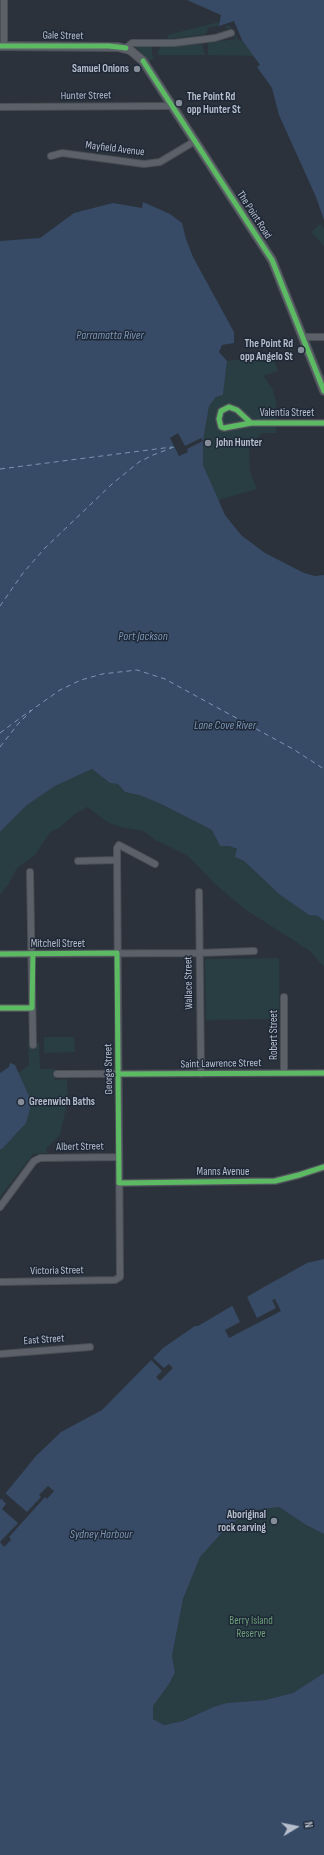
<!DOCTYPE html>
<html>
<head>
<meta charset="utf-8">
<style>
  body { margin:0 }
  #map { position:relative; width:324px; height:1855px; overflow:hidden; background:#2b323b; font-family:"Sofia Sans Condensed",sans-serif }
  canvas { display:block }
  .north { position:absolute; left:276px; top:1807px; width:40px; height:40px; -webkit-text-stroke:3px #1e2837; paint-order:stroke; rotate:80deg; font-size:11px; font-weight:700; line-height:16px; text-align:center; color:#b6becc }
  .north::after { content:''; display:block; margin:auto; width:14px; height:18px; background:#b6becc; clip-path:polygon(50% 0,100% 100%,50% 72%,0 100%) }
</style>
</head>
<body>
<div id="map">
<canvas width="324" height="1855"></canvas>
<div class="north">N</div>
</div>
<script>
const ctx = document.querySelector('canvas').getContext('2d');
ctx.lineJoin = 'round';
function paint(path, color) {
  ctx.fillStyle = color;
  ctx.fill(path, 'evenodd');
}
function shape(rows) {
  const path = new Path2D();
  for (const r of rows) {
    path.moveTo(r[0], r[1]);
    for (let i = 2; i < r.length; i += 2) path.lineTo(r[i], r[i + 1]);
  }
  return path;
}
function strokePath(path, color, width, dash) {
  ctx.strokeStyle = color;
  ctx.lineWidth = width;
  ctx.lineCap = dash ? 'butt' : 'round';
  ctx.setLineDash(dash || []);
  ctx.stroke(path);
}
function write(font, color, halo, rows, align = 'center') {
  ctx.font = font + ' "Sofia Sans Condensed",sans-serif';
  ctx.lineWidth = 3;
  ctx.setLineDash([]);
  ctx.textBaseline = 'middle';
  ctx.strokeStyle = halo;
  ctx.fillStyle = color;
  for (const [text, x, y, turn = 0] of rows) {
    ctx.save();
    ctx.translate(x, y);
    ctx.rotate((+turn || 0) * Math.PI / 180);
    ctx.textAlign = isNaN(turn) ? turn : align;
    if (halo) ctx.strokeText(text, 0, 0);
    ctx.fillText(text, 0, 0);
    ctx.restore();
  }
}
paint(shape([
  [219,22,219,26,209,27,206,34,168,39,167,35],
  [229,25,239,41,242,40,254,56,208,55,208,43,236,39,229,28,226,28,225,26],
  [202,44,205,55,157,55,160,47],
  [136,45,152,47,152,55,154,58,149,61,135,46],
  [320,224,324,229,324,246,311,232],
  [272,356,278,371,264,376,273,390,276,402,276,433,261,433,255,442,249,446,250,472,257,489,218,500,203,465,203,441,209,406,216,397,223,395,227,361],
  [92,769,110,783,118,784,125,792,139,795,159,803,212,830,220,846,229,846,237,850,235,857,244,861,258,875,309,915,318,916,324,921,324,967,310,951,243,908,214,883,187,855,157,841,143,831,120,827,109,823,87,807,75,814,59,828,50,832,36,854,17,868,8,885,0,895,0,832,27,805,55,786],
  [279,958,279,1019,206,1020,205,959],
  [44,1037,74,1037,75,1052,44,1053],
  [28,1042,39,1043,40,1069,56,1069,55,1080,67,1079,68,1099,60,1135,46,1149,48,1153,33,1154,0,1197,0,1149,2,1149,29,1096,18,1073,29,1065],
  [279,1507,306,1525,324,1534,324,1673,293,1693,265,1700,227,1703,213,1707,183,1721,164,1725,153,1719,153,1706,169,1683,175,1672,172,1656,183,1599,200,1557,228,1526,249,1511]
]), '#283e42');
paint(shape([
  [187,0,324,0,324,220,316,197,279,115,272,88,257,67,260,65,242,40,234,21,219,26,221,15],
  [143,202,170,214,182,223,186,239,193,257,234,332,234,343,222,345,219,352,227,361,223,395,216,397,209,406,203,441,203,465,225,515,241,535,265,553,304,573,315,576,324,575,324,921,318,916,309,915,279,894,244,861,235,857,237,849,229,846,220,846,212,830,159,803,139,795,125,792,118,784,110,783,92,769,55,786,27,805,0,832,0,241,40,238,74,213,113,203,142,208],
  [10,1063,15,1065,29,1096,30,1109,26,1123,2,1149,0,1149,0,1073,9,1067],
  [324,1259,324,1534,306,1525,279,1507,249,1511,228,1526,200,1557,183,1599,172,1656,175,1672,169,1684,153,1706,153,1719,164,1725,183,1721,213,1707,227,1703,265,1700,293,1693,324,1673,324,1855,0,1855,0,1500,36,1456,61,1432,102,1410,163,1348,195,1326,198,1326,264,1287,307,1263]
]), '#374b66');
paint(shape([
  [178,433,185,446,201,438,203,441,187,449,188,452,179,456,170,438],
  [247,1297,257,1318,276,1308,272,1300,275,1299,281,1311,229,1338,225,1330,240,1322,232,1305],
  [152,1357,164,1368,169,1364,173,1368,160,1381,156,1377,162,1371,150,1359],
  [48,1486,54,1491,47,1499,45,1497,9,1537,11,1540,4,1547,0,1542,18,1523,2,1509,6,1504,0,1497,4,1492,27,1512,41,1497,39,1495]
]), '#2b323b');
strokePath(shape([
  [0,469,172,447],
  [0,606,23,573,45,548,112,484,139,462,153,455,174,447],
  [0,733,31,710],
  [0,747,18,724,33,709,60,690,81,680,102,674,137,670,165,679,293,749,324,769]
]), '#7c95b4', 1, [5, 4]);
const minor = shape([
  [4,0,4,46],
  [126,48,132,43,174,43,215,38,231,33],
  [0,107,172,106],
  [51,156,62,153,144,164,160,162,195,141],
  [302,337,324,337],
  [251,423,237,410,229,407,221,411,219,419,221,427,224,428,251,423,324,423],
  [78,861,117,860],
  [30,872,33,1045],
  [199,892,201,1074],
  [0,954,199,953,254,951],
  [284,997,284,1073],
  [0,1008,32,1008],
  [57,1074,324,1073],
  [119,1183,275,1181,299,1175,324,1167],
  [0,1207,34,1161,40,1158,119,1157],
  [0,1282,115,1280,120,1277,117,848,119,845,155,864],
  [0,1354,90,1347]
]);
const tertiary = shape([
  [0,46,118,47,130,50,143,61,272,260,324,391]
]);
strokePath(minor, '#4a4e55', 8);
strokePath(tertiary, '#4a4e55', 10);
strokePath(minor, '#5c6169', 6);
strokePath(tertiary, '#5c6169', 8);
strokePath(shape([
  [0,46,109,46,126,48],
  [143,61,272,260,324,391],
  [251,423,237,410,229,407,221,411,219,419,221,427,224,428,251,423,324,423],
  [0,954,117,953,119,1183,275,1181,299,1175,324,1167],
  [0,1008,32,1008,33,954],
  [119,1074,324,1073]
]), '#5cba63', 5);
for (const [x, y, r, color] of [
  [137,69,4,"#858d99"],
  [179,103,4,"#858d99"],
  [301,350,4,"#858d99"],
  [208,443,4,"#858d99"],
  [21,1102,4,"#858d99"],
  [274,1521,4,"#858d99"]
]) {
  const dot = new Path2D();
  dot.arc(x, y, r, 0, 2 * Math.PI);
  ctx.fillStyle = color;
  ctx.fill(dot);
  strokePath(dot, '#1e2837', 1.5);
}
write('11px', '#b6becc', '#1e2837', [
  ["Gale Street",63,36,1],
  ["Hunter Street",86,96,-1],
  ["Mayfield Avenue",115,149,7],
  ["The Point Road",254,215,57],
  ["Valentia Street",287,413],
  ["Mitchell Street",58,944],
  ["Wallace Street",189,983,-91],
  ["Robert Street",274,1035,-90],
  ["Saint Lawrence Street",221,1064,-1],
  ["George Street",109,1069,-91],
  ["Albert Street",80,1147,-1],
  ["Manns Avenue",223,1172],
  ["Victoria Street",57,1271,-1],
  ["East Street",44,1340,-4]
]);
write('bold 11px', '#b6becc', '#1e2837', [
  ["Samuel Onions",129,69],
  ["The Point Rd",187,97,"left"],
  ["opp Hunter St",187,110,"left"],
  ["The Point Rd",293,344],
  ["opp Angelo St",293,357],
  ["John Hunter",216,443,"left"],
  ["Greenwich Baths",29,1102,"left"],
  ["Aboriginal",266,1515],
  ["rock carving",266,1528]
], 'right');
write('11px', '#6c9e77', '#1e2837', [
  ["Berry Island",251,1621],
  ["Reserve",251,1634]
]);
write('italic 12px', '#7c95b4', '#1e2837', [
  ["Parramatta River",110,336],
  ["Port Jackson",143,637],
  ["Lane Cove River",225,726],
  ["Sydney Harbour",101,1535]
]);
</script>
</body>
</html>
